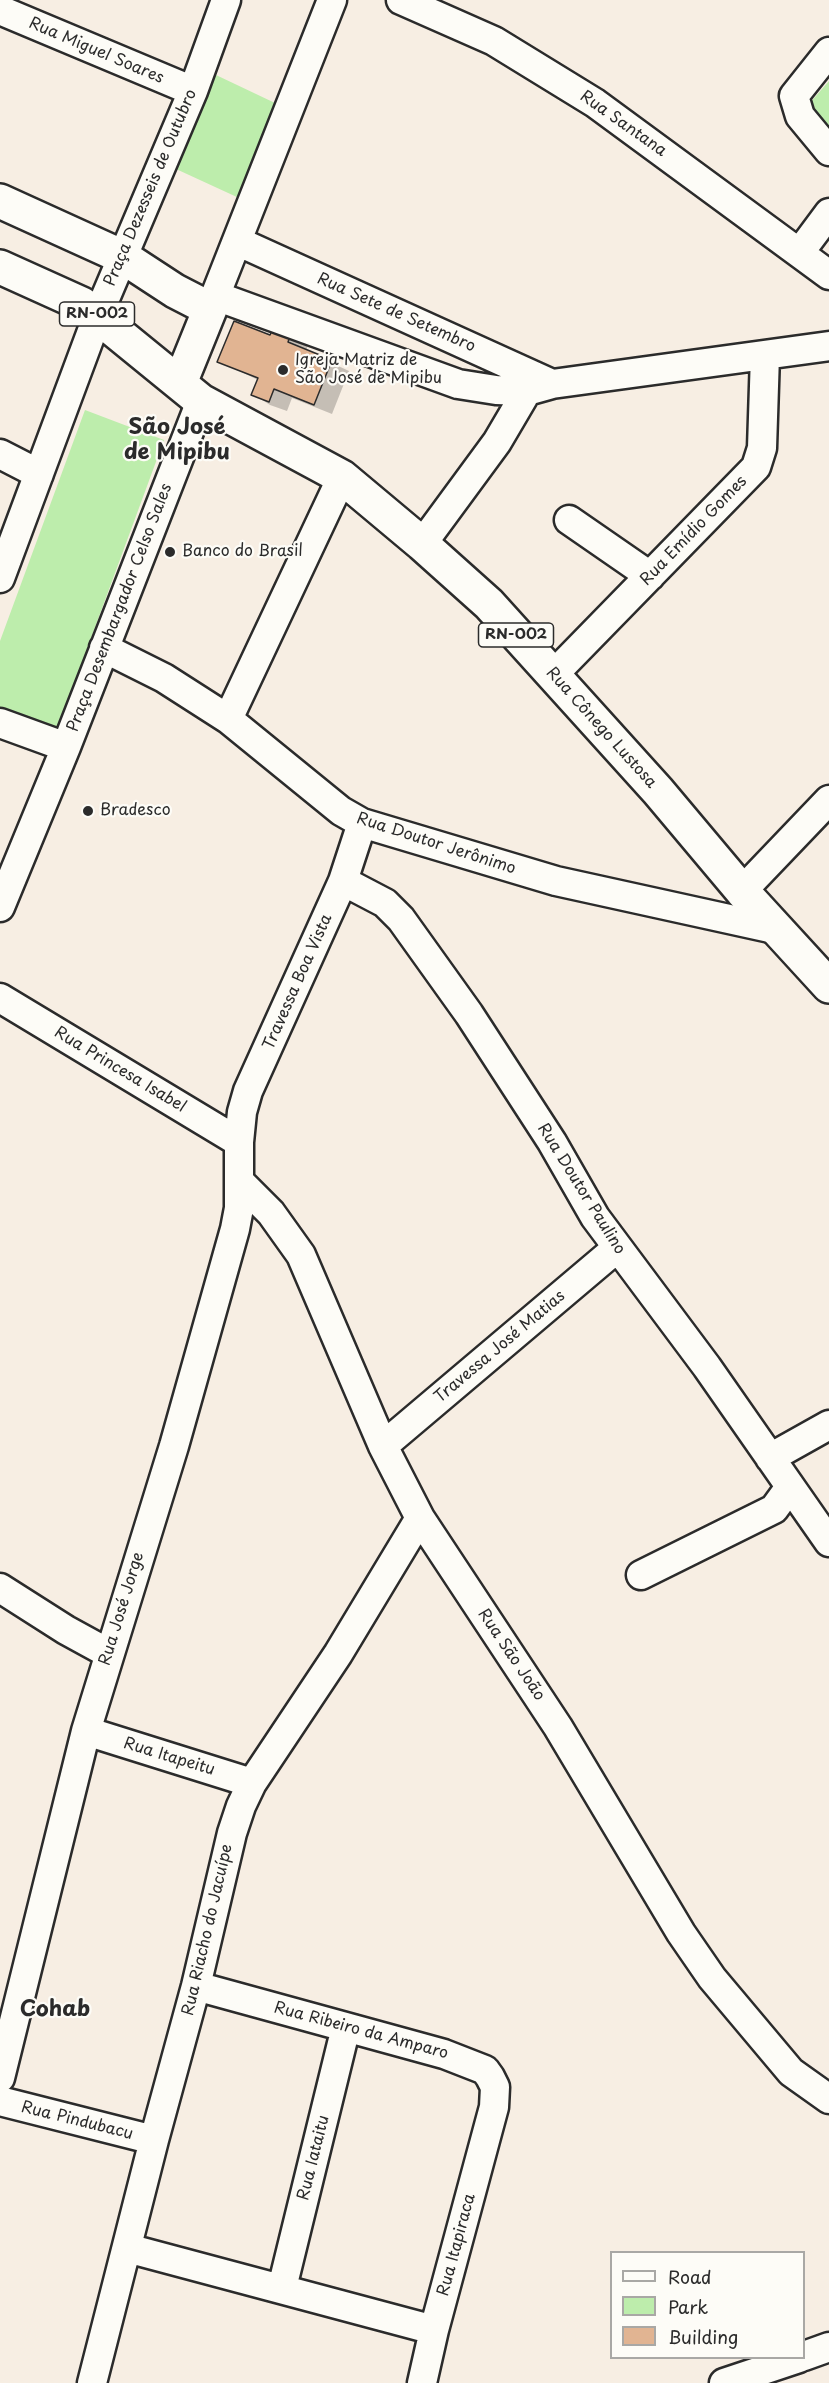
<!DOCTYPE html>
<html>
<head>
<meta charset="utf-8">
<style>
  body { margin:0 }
  #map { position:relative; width:829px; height:2383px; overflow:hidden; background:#f7eee3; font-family:"Playpen Sans",sans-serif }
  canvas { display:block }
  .legend { position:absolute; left:610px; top:2251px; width:195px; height:108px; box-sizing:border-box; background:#fdfcf7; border:2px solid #a9a8a5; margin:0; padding:8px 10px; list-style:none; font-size:18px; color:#2b2b2b }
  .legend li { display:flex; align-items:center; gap:12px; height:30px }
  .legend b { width:30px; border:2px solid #a9a8a5 }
</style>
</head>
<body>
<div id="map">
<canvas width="829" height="2383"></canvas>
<ul class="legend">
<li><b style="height:8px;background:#fdfcf7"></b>Road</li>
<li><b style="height:16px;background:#bdedac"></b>Park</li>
<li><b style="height:16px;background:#e1b492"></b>Building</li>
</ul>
</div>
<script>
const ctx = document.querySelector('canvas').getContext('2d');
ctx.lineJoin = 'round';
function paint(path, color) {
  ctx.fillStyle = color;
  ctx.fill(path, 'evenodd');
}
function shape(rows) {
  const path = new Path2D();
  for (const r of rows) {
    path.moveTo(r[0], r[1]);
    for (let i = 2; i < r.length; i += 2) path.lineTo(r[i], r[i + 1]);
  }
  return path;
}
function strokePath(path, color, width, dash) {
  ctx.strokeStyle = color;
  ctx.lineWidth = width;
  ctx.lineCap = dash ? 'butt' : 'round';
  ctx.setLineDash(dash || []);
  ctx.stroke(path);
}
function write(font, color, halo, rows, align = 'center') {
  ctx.font = font + ' "Playpen Sans",sans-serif';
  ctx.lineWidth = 4.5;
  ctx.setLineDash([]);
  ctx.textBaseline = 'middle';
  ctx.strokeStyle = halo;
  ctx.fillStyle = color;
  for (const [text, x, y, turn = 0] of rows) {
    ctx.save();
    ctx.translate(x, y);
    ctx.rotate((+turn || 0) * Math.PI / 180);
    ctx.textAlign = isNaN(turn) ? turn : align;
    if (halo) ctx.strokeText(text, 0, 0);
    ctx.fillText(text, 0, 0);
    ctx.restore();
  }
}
paint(shape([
  [216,75,275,103,239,198,176,169],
  [829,81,829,137,801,113],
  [85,410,164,440,55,736,0,712,0,641]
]), '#bdedac');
paint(shape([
  [276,326,309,342,306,351,349,371,332,414,292,398,287,411,270,405,253,394,258,380,219,361,271,337]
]), '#0003');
const building = shape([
  [234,321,270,335,275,324,292,331,288,342,332,360,314,405,274,389,269,402,251,395,258,378,217,362,234,321]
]);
paint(building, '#e1b492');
strokePath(building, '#2b2b2b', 1.5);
const minor = shape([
  [401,0,494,41,595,103,829,275],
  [0,10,193,91],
  [829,52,794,96,800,116,829,151],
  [239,242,552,384],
  [800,252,829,213],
  [216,296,458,384,496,390,527,391,552,384,829,346],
  [210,309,332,0],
  [0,454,39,474],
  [569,520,650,576],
  [422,544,497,442,527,391,530,375],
  [0,578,98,315,193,91,226,0],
  [104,648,164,678,228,719,341,811,362,823,556,881,779,930],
  [553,675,756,467,762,448,765,355],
  [228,719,342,477],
  [0,723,66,747],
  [343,881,385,903,401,919,469,1014,552,1142,595,1217,707,1367,829,1542],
  [742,891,829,800],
  [0,907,66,747,201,401],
  [0,998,239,1142],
  [239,1181,271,1213,301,1255,383,1446,420,1518,558,1727,681,1933,712,1978,791,2072,829,2099],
  [383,1446,617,1248],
  [770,1458,829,1425],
  [641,1575,774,1509,790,1487],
  [0,1588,66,1630,108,1653],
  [86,1731,252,1783],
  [196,1986,444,2054,485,2070,490,2077,495,2087,494,2107,434,2330,422,2383],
  [0,2078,86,1731,174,1446,235,1229,239,1208,239,1142,242,1112,248,1091,343,881,362,823],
  [0,2101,154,2140],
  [127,2248,434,2330],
  [282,2288,346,2027],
  [804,2356,829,2347],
  [92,2383,154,2140,196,1986,232,1833,241,1806,252,1783,338,1654,420,1518],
  [724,2383,799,2358]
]);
const major = shape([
  [0,201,123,257,175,291,210,309,180,383],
  [0,267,82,304,201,401,342,477,422,544,489,604,658,791,742,891,829,986]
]);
strokePath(minor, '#2b2b2b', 33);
strokePath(major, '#2b2b2b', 38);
strokePath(minor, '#fdfcf7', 28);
strokePath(major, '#fdfcf7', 33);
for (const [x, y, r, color] of [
  [283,370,6,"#2b2b2b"],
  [170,552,6,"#2b2b2b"],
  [88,811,6,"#2b2b2b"]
]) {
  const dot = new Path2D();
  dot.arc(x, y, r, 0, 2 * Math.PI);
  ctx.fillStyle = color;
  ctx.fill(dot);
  strokePath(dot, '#fdfcf7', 2);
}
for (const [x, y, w] of [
  [97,314,75],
  [516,635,75]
]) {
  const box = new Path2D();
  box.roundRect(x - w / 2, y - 12, w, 24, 4.5);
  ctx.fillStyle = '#fdfcf7';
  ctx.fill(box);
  strokePath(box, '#2b2b2b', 1.5);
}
write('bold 15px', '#2b2b2b', null, [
  ["RN-002",97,314],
  ["RN-002",516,635]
]);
write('16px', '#2b2b2b', '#fdfcf7', [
  ["Rua Miguel Soares",96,51,23],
  ["Rua Santana",623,124,35],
  ["Praça Dezesseis de Outubro",151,188,-67],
  ["Rua Sete de Setembro",396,313,24],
  ["Rua Emídio Gomes",694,531,-46],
  ["Praça Desembargador Celso Sales",120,608,-69],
  ["Rua Cônego Lustosa",601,728,48],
  ["Rua Doutor Jerônimo",436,844,18],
  ["Travessa Boa Vista",298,982,-66],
  ["Rua Princesa Isabel",120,1070,31],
  ["Rua Doutor Paulino",581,1189,58],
  ["Travessa José Matias",500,1347,-40],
  ["Rua José Jorge",122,1609,-73],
  ["Rua São João",511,1655,56],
  ["Rua Itapeitu",169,1757,17],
  ["Rua Riacho do Jacuípe",208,1930,-77],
  ["Rua Ribeiro da Amparo",361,2031,15],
  ["Rua Pindubacu",77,2121,14],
  ["Rua Iataitu",314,2158,-76],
  ["Rua Itapiraca",457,2245,-75]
]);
write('16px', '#2b2b2b', '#fdfcf7', [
  ["Igreja Matriz de",295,361],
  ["São José de Mipibu",295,379],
  ["Banco do Brasil",182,552],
  ["Bradesco",100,811]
], 'left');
write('bold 22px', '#2b2b2b', '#fdfcf7', [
  ["São José",177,428],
  ["de Mipibu",177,453],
  ["Cohab",55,2010]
]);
</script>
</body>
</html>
